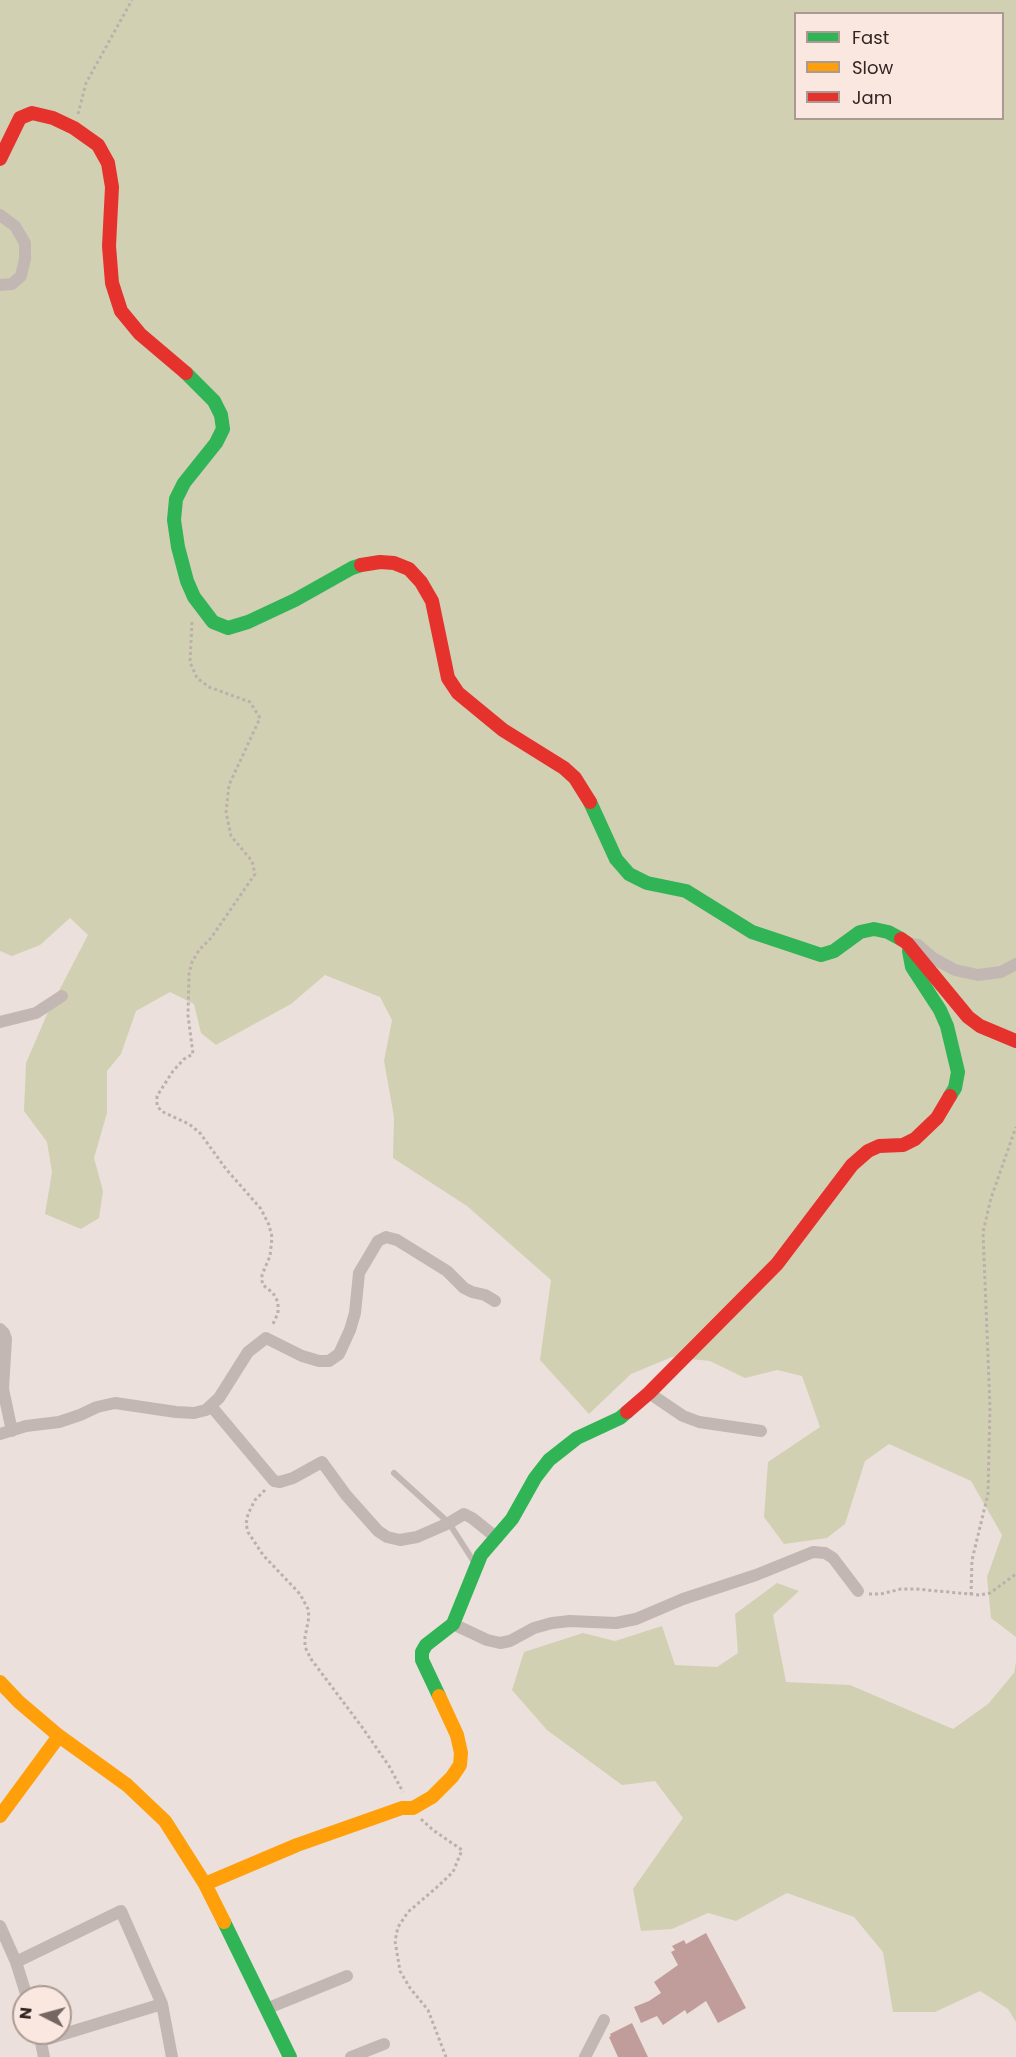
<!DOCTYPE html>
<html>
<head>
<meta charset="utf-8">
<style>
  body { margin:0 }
  #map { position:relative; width:1016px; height:2057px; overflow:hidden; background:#ebe0db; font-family:Poppins,sans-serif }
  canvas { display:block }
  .legend { position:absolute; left:794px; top:12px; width:210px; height:108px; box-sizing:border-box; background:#fae8e0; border:2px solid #aa9a94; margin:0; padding:8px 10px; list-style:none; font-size:18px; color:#332523 }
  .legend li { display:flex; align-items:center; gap:12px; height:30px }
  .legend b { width:30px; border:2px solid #aa9a94 }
  .north { position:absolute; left:12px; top:1985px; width:60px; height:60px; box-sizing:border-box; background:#fae8e0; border:2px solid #aa9a94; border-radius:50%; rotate:276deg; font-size:16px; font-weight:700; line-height:24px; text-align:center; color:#332523 }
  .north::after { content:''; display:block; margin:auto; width:21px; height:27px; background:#736663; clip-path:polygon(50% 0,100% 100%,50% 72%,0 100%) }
</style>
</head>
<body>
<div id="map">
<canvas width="1016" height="2057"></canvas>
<ul class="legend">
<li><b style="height:8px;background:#30b455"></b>Fast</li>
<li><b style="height:8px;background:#ff9f0a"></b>Slow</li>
<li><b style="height:8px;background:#e5322d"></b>Jam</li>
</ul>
<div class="north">N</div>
</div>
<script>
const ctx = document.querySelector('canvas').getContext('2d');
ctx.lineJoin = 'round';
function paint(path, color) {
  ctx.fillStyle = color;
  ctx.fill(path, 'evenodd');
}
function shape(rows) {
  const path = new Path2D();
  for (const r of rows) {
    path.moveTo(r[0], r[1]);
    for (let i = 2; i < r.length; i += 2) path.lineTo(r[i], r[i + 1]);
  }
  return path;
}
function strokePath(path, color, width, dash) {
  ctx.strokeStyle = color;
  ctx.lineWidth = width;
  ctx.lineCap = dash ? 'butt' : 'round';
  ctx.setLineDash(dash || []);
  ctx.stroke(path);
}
paint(shape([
  [0,0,1016,0,1016,1637,991,1618,987,1577,1002,1535,971,1481,889,1444,865,1461,845,1524,827,1538,784,1544,764,1517,768,1462,820,1427,802,1376,777,1370,745,1378,710,1361,672,1357,631,1374,589,1414,540,1360,551,1280,467,1206,393,1158,394,1117,384,1061,392,1020,380,997,325,975,291,1004,216,1045,201,1033,194,1004,170,992,136,1011,121,1054,107,1071,107,1113,94,1158,103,1191,99,1218,81,1229,45,1214,52,1172,47,1142,24,1111,26,1063,48,1012,88,935,70,918,40,945,12,956,0,951],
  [796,14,1002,14,1002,118,796,118],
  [777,1583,799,1591,773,1615,786,1682,850,1685,953,1729,988,1704,1014,1673,1016,1662,1016,2022,1008,2009,980,1991,935,2012,893,2012,883,1952,854,1917,787,1893,736,1921,708,1913,672,1929,641,1931,633,1889,683,1818,655,1781,622,1785,547,1730,512,1690,524,1652,583,1633,615,1641,662,1626,675,1665,717,1667,738,1653,735,1614]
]), '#d2d0b3');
paint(shape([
  [706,1933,746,2008,718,2023,706,2001,687,2014,685,2010,663,2025,657,2016,641,2023,634,2007,649,2001,661,1993,654,1982,678,1965,671,1952,675,1950,672,1946,684,1940,686,1944],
  [632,2023,648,2057,618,2057,609,2037,611,2036,610,2034]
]), '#c09d9b');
strokePath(shape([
  [78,114,86,83,132,0],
  [192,622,190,662,197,678,209,687,250,702,260,718,229,785,226,812,231,836,252,861,255,874,211,938,199,950,192,962,189,974,188,1015,193,1054,184,1059,173,1071,157,1096,157,1105,161,1111,189,1124,200,1133,226,1169,261,1209,269,1225,272,1237,270,1256,262,1275,262,1281,263,1285,273,1293,278,1302,278,1313,272,1326],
  [265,1490,255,1500,248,1514,246,1524,248,1532,263,1555,300,1594,308,1609,309,1617,305,1637,305,1647,311,1659,362,1727,389,1766,403,1792],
  [869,1594,881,1594,901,1589,916,1589,980,1595,990,1593,1016,1574],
  [971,1595,972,1560,988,1494,990,1407,983,1232,991,1198,1016,1127],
  [421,1819,433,1830,462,1850,453,1872,436,1888,408,1912,398,1927,395,1941,400,1971,410,1988,428,2010,446,2057]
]), '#bcb0ad', 3, [3, 3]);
strokePath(shape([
  [394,1473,449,1523,474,1562]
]), '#c3b7b4', 6);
strokePath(shape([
  [0,215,15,226,25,243,25,259,21,276,12,284,0,285],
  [911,944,918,945,933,958,955,970,978,975,1001,972,1016,964],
  [0,1022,36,1013,62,996],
  [0,1329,4,1333,6,1339,3,1389,12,1431],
  [649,1393,683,1416,699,1422,761,1431],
  [211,1406,274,1481,280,1482,293,1478,322,1462,346,1495,378,1531,387,1537,400,1540,417,1537,449,1523,464,1514,472,1518,497,1538],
  [0,1434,26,1426,59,1422,80,1415,97,1407,115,1403,176,1412,194,1413,206,1410,219,1398,248,1352,266,1338,302,1356,319,1361,329,1361,339,1354,350,1330,355,1313,359,1273,378,1241,386,1237,397,1240,447,1271,464,1288,472,1292,485,1295,495,1301],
  [453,1624,487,1640,500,1643,510,1641,534,1628,552,1623,570,1621,616,1623,636,1619,683,1599,756,1575,813,1552,825,1553,833,1558,858,1591],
  [0,1926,16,1962,27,1997],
  [16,1962,121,1911,162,2004,172,2057],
  [266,2009,347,1976],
  [39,2033,44,2057],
  [41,2041,162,2004],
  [351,2057,384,2044],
  [585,2057,604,2020]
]), '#c3b7b4', 12);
strokePath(shape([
  [186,373,214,401,221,415,223,429,216,443,184,483,176,499,174,520,178,547,187,581,194,597,213,622,228,628,248,622,295,600,352,568,361,565],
  [590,802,616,859,629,874,647,883,686,891,752,932,821,955,834,951,860,932,874,929,888,932,901,939],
  [909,951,912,967,940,1010,947,1026,958,1072,955,1088,950,1096],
  [439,1696,422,1660,422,1652,426,1645,453,1624,481,1555,512,1519,535,1478,549,1460,577,1438,620,1418,627,1412],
  [224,1922,290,2057]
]), '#30b455', 14);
strokePath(shape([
  [0,1682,19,1702,59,1736,127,1785,165,1821,205,1884,224,1922],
  [0,1816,59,1736],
  [205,1884,297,1845,402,1808,413,1808,432,1797,452,1777,460,1765,461,1753,457,1735,439,1696]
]), '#ff9f0a', 14);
strokePath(shape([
  [0,159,20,118,32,113,53,118,74,128,98,145,108,163,112,187,109,246,112,283,121,311,140,334,186,373],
  [361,565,380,562,394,563,409,569,421,582,432,601,448,678,458,693,503,730,564,768,575,778,590,802],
  [901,939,907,943,968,1017,980,1026,1016,1041],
  [627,1412,649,1393,777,1264,852,1165,868,1151,879,1146,903,1145,915,1139,937,1118,950,1096]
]), '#e5322d', 14);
</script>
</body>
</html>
